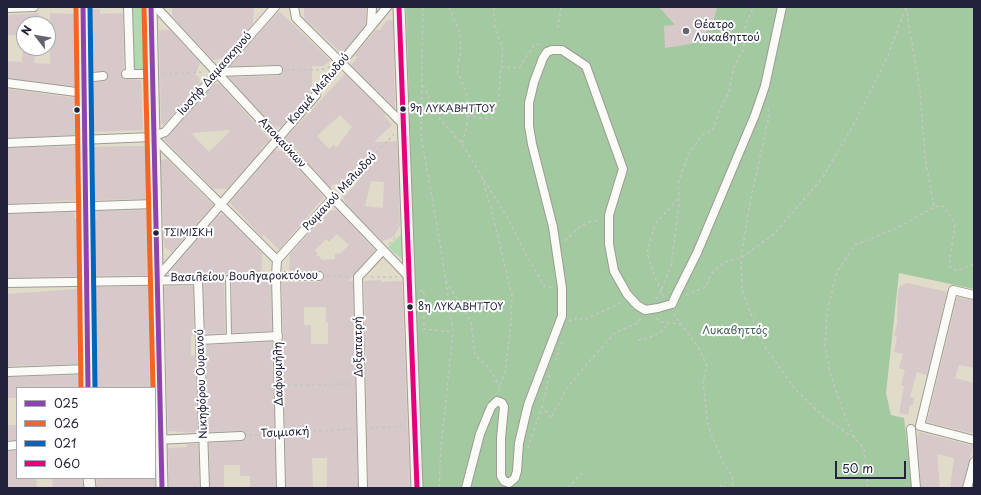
<!DOCTYPE html>
<html>
<head>
<meta charset="utf-8">
<style>
  body { margin:0 }
  #map { position:relative; width:981px; height:495px; overflow:hidden; background:#e1dbc9; font-family:"Playpen Sans",sans-serif }
  canvas { display:block }
  .frame { position:absolute; inset:0; border:8px solid #22223b; pointer-events:none }
  .legend { position:absolute; left:16px; top:387px; width:140px; height:92px; box-sizing:border-box; background:#fff; border:1px solid #a7a7b1; margin:0; padding:5px 7px; list-style:none; font-size:12px; color:#22223b }
  .legend li { display:flex; align-items:center; gap:8px; height:20px }
  .legend b { width:20px; border:1px solid #a7a7b1 }
  .north { position:absolute; left:16px; top:16px; width:40px; height:40px; box-sizing:border-box; background:#fff; border:1px solid #a7a7b1; border-radius:50%; rotate:301deg; font-size:11px; font-weight:700; line-height:16px; text-align:center; color:#22223b }
  .north::after { content:''; display:block; margin:auto; width:14px; height:18px; background:#65636d; clip-path:polygon(50% 0,100% 100%,50% 72%,0 100%) }
  .scale { position:absolute; left:835px; top:461px; width:71px; height:18px; box-sizing:border-box; border:2px solid #22223b; border-top:0; padding-left:5px; font-size:12px; line-height:14px; white-space:nowrap; color:#22223b; -webkit-text-stroke:3px #fff; paint-order:stroke }
</style>
</head>
<body>
<div id="map">
<canvas width="981" height="495"></canvas>
<div class="frame"></div>
<ul class="legend">
<li><b style="height:5px;background:#8e44ad"></b>025</li>
<li><b style="height:5px;background:#f26522"></b>026</li>
<li><b style="height:5px;background:#0065bd"></b>021</li>
<li><b style="height:5px;background:#e5007d"></b>060</li>
</ul>
<div class="north">N</div>
<div class="scale">50 m</div>
</div>
<script>
const ctx = document.querySelector('canvas').getContext('2d');
ctx.lineJoin = 'round';
function paint(path, color) {
  ctx.fillStyle = color;
  ctx.fill(path, 'evenodd');
}
function shape(rows) {
  const path = new Path2D();
  for (const r of rows) {
    path.moveTo(r[0], r[1]);
    for (let i = 2; i < r.length; i += 2) path.lineTo(r[i], r[i + 1]);
  }
  return path;
}
function strokePath(path, color, width, dash) {
  ctx.strokeStyle = color;
  ctx.lineWidth = width;
  ctx.lineCap = dash ? 'butt' : 'round';
  ctx.setLineDash(dash || []);
  ctx.stroke(path);
}
function write(font, color, halo, rows, align = 'center') {
  ctx.font = font + ' "Playpen Sans",sans-serif';
  ctx.lineWidth = 4;
  ctx.setLineDash([]);
  ctx.textBaseline = 'middle';
  ctx.strokeStyle = halo;
  ctx.fillStyle = color;
  for (const [text, x, y, turn = 0] of rows) {
    ctx.save();
    ctx.translate(x, y);
    ctx.rotate((+turn || 0) * Math.PI / 180);
    ctx.textAlign = isNaN(turn) ? turn : align;
    if (halo) ctx.strokeText(text, 0, 0);
    ctx.fillText(text, 0, 0);
    ctx.restore();
  }
}
paint(shape([
  [130,7,147,7,147,72,132,73],
  [404,232,405,262,388,247]
]), '#b2daaf');
paint(shape([
  [406,7,974,7,974,289,899,273,886,393,891,415,904,418,912,488,422,488]
]), '#a3c9a1');
paint(shape([
  [172,7,254,7,253,24,223,58,213,60,172,16],
  [336,7,366,7,366,24,342,54,304,18,304,8],
  [659,7,717,7,712,26,700,39,691,44,665,48,664,26,675,25],
  [90,9,100,9,100,14,123,13,124,69,121,74,126,79,141,80,143,130,92,132,91,83,106,81,108,76,105,71,91,72],
  [280,12,330,60,324,66,312,66,312,91,281,127,273,126,228,77,278,76,283,73,283,67,278,65,230,66,277,13],
  [39,13,38,24,24,24,24,35,8,35,7,15],
  [50,13,76,14,77,87,8,78,8,61,22,62,23,48,36,48,34,63,50,64],
  [391,20,393,21,395,109,351,65,358,57,354,56,376,30,380,30,386,21],
  [159,30,170,30,200,63,195,75,199,77,200,83,164,125,161,123],
  [345,74,386,115,384,116,392,125,374,142,397,141,400,225,394,236,389,239,382,241,346,204,343,197,357,184,338,186,336,183,330,187,299,153,301,153,285,139],
  [340,115,352,127,336,148,334,145,329,149,317,136],
  [371,181,384,182,383,208,365,206],
  [214,84,220,84,270,140,260,149,262,149,227,189,213,189,164,139],
  [231,130,209,152,191,133],
  [7,89,77,98,77,135,7,138],
  [77,146,78,200,7,204,7,148],
  [129,146,147,146,148,199,95,200,95,167,93,167,92,147],
  [275,150,282,151,324,197,279,250,263,234,263,238,230,203],
  [167,159,213,205,172,252,164,247,161,160],
  [149,210,150,275,94,276,93,217,97,218,96,211],
  [337,210,375,250,349,281,353,281,358,488,327,488,327,458,312,458,313,488,286,488,282,282,319,282,324,279,324,274,319,271,289,270,290,254,329,211],
  [337,234,349,245,341,253,335,254,335,259,322,260,319,256,316,256,318,254,315,250,326,239,329,242],
  [304,307,326,307,326,322,328,322,328,344,311,344,311,325,304,325],
  [73,212,75,218,79,218,80,276,7,278,7,214],
  [219,215,224,215,262,253,261,282,271,281,272,331,232,333,232,278,228,275,224,278,225,333,205,334,203,277,198,274,171,275,171,270],
  [381,280,381,282,402,281,410,488,368,488,364,281],
  [908,283,947,292,927,375,917,372,910,397,914,398,913,405,910,405,908,415,899,413,904,386,901,385,905,370,899,368,903,354,894,352,897,337,894,336,897,324,898,291,900,286],
  [148,286,150,388,95,388,94,287],
  [171,286,193,286,194,335,191,335,191,356,195,355,198,433,168,431,164,287],
  [77,287,80,287,81,364,7,366,7,294,77,289],
  [957,297,974,300,974,368,959,365,955,378,974,383,974,431,971,433,927,422],
  [272,342,276,488,250,487,250,476,240,476,240,465,224,465,224,488,210,488,209,443,241,441,246,436,245,433,241,431,209,432,206,345],
  [81,375,81,388,17,388,17,398,7,398,7,377],
  [11,425,17,425,17,440,7,440,7,426],
  [919,432,973,446,962,488,950,488,954,458,937,454,940,488,921,488,917,439],
  [187,444,198,444,200,488,169,488,168,448,187,447],
  [7,451,17,451,17,478,36,478,37,488,7,488],
  [52,478,82,478,83,488,53,488],
  [96,478,155,478,155,488,97,488]
]), '#d7c9c9');
const lane = shape([
  [228,278,229,338]
]);
const street = shape([
  [128,7,130,74],
  [156,7,333,198,409,277],
  [294,7,296,18,403,124],
  [7,8,34,7],
  [371,26,372,7],
  [341,63,387,7],
  [216,72,278,70],
  [126,74,151,74],
  [84,78,103,76],
  [7,83,84,93],
  [153,137,277,260],
  [7,143,152,137,165,132,275,7],
  [7,209,154,204],
  [277,260,276,276,281,488],
  [277,260,333,198],
  [276,276,319,276],
  [156,279,316,95],
  [7,283,198,280,205,488],
  [974,295,953,290,920,426,974,440],
  [200,340,278,336],
  [7,372,88,369],
  [911,429,916,488],
  [155,440,241,436],
  [7,446,17,445],
  [363,488,358,277,383,250],
  [466,488,480,434,491,407,497,401,502,403,504,407,501,438,501,476,504,481,509,483,515,478,517,471,519,443,528,405,562,316,562,288,553,227,532,144,529,126,529,103,534,82,543,58,547,52,552,50,562,50,586,66,623,169,609,215,609,244,614,271,627,294,637,305,645,310,658,308,672,304,677,293,697,253,755,115,765,86,782,7],
  [967,488,974,462]
]);
const secondary = shape([
  [83,7,88,388],
  [151,7,162,488],
  [399,7,417,488],
  [89,478,90,488]
]);
strokePath(lane, '#9e9b94', 6);
strokePath(street, '#9e9b94', 10);
strokePath(secondary, '#9e9b94', 13);
strokePath(shape([
  [423,7,421,136,439,236,453,332,441,447,439,488],
  [449,7,459,31,461,50,457,70,467,95,467,126,462,144],
  [494,7,495,28,503,50,501,67],
  [906,7,920,90,925,157,934,207],
  [558,28,561,7],
  [286,70,320,70,332,66],
  [163,74,205,72],
  [423,85,440,119,462,144,507,217,525,253,545,287,552,287],
  [321,89,336,69],
  [768,108,769,116,750,202,741,258,742,290,761,341,795,389,827,420,853,437],
  [467,116,481,118,492,118,498,105,501,67,519,68,535,44,542,45],
  [482,177,491,208,512,295,511,322,505,373,499,387,499,393],
  [339,192,394,134],
  [565,241,578,228,589,222,600,220],
  [389,244,397,236],
  [327,276,349,277],
  [371,277,397,277],
  [235,278,268,277],
  [206,279,222,278],
  [446,281,471,322,475,355,488,367,494,376,499,387],
  [420,291,424,290,424,329,453,332],
  [686,295,706,287,711,274,725,262,741,258,774,234,823,177,859,115,889,53,906,7],
  [664,297,654,275,647,253,655,224,671,207,679,196],
  [656,299,659,296,671,266,679,203,678,183,688,155,702,135,713,130,720,109,729,92,733,69,744,48,745,25,754,7],
  [674,313,676,317,699,348,707,366,703,381,708,426,724,464,732,475,733,488],
  [656,318,662,322,680,324],
  [569,320,573,321,576,318,584,320,623,302],
  [638,340,648,338,660,333,669,323],
  [555,361,562,342],
  [288,385,352,384],
  [542,407,550,373],
  [370,428,405,426],
  [289,433,353,429],
  [249,435,271,434],
  [528,448,542,407,551,418,567,388,586,365,616,332,638,323,641,317],
  [568,488,584,471],
  [721,488,721,485,727,488],
  [868,488,864,449,855,438,847,422,831,376,825,347,827,314,836,274,855,245,899,227,934,207,944,206,955,223,949,266,957,271,974,264]
]), '#c7c6c3', 1.5, [3, 3]);
strokePath(lane, '#fafaf7', 4);
strokePath(street, '#fafaf7', 8);
strokePath(secondary, '#f5f1ec', 11);
strokePath(shape([
  [83,7,88,388],
  [151,7,162,488]
]), '#8e44ad', 5);
strokePath(shape([
  [76,7,81,388],
  [144,7,153,388]
]), '#f26522', 5);
strokePath(shape([
  [90,7,95,388]
]), '#0065bd', 5);
strokePath(shape([
  [399,7,417,488]
]), '#e5007d', 5);
for (const [x, y, r, color] of [
  [686,31,4,"#65636d"],
  [403,109,3.5,"#22223b"],
  [77,110,3.5,"#22223b"],
  [156,233,3.5,"#22223b"],
  [410,307,3.5,"#22223b"]
]) {
  const dot = new Path2D();
  dot.arc(x, y, r, 0, 2 * Math.PI);
  ctx.fillStyle = color;
  ctx.fill(dot);
  strokePath(dot, '#fff', 1.5);
}
write('10px', '#22223b', '#fff', [
  ["9η ΛΥΚΑΒΗΤΤΟΥ",410,109],
  ["ΤΣΙΜΙΣΚΗ",164,233],
  ["8η ΛΥΚΑΒΗΤΤΟΥ",418,307]
], 'left');
write('11px', '#22223b', '#fff', [
  ["Θέατρο",694,25],
  ["Λυκαβηττού",694,38]
], 'left');
write('11px', '#22223b', '#fff', [
  ["Ιωσήφ Δαμασκηνού",215,74,-49],
  ["Κοσμά Μελωδού",319,89,-50],
  ["Αποκαύκων",282,143,47],
  ["Ρωμανού Μελωδού",340,192,-47],
  ["Βασιλείου Βουλγαροκτόνου",244,277,-1],
  ["Δοξαπατρή",359,347,-91],
  ["Δαφνομήλη",279,374,-91],
  ["Νικηφόρου Ουρανού",202,384,-92],
  ["Τσιμισκή",285,433,-3]
]);
write('11px', '#47625c', '#fff', [
  ["Λυκαβηττός",735,331]
]);
</script>
</body>
</html>
